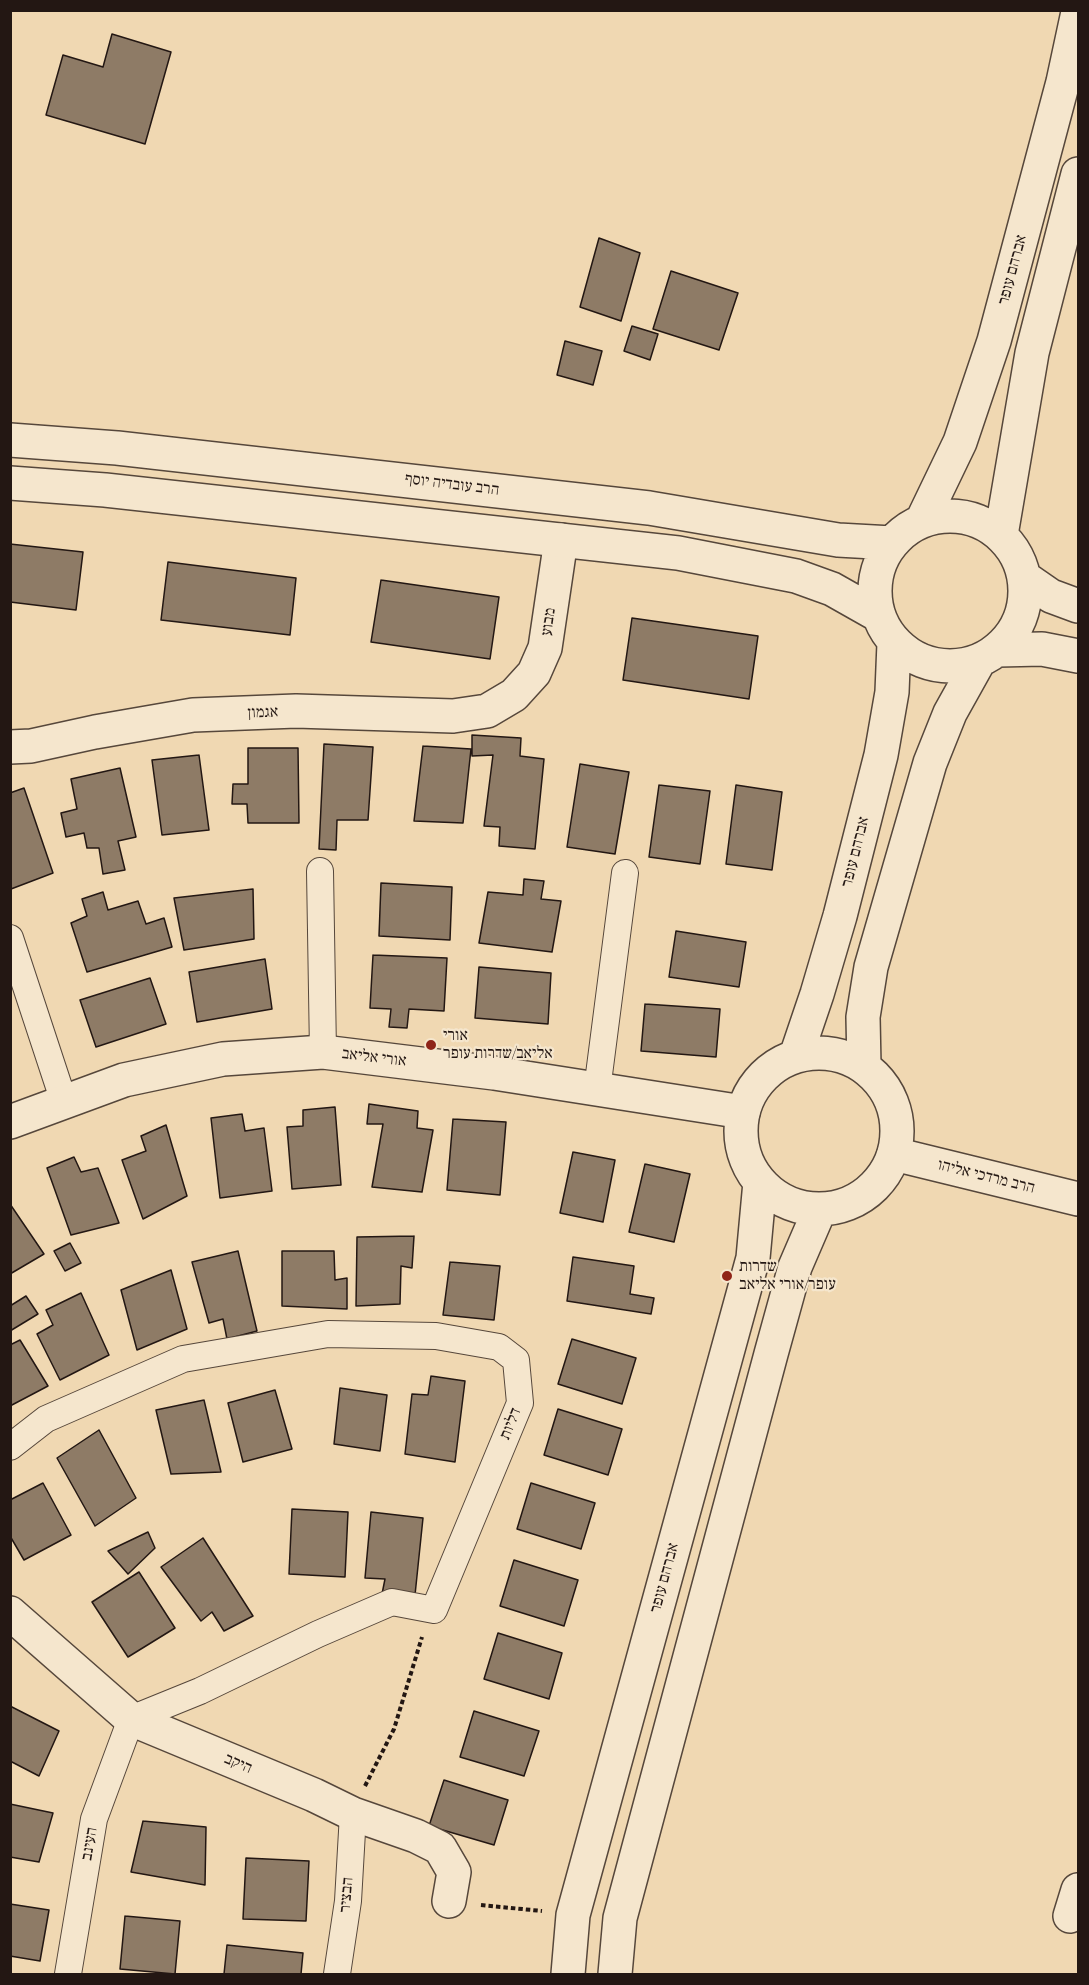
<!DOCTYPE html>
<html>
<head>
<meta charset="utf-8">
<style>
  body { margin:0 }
  #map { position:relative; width:1089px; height:1985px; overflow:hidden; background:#f0d8b2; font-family:"IM FELL French Canon",serif }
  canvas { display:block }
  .frame { position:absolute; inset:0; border:12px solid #231713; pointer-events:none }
</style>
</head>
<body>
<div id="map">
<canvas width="1089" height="1985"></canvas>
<div class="frame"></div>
</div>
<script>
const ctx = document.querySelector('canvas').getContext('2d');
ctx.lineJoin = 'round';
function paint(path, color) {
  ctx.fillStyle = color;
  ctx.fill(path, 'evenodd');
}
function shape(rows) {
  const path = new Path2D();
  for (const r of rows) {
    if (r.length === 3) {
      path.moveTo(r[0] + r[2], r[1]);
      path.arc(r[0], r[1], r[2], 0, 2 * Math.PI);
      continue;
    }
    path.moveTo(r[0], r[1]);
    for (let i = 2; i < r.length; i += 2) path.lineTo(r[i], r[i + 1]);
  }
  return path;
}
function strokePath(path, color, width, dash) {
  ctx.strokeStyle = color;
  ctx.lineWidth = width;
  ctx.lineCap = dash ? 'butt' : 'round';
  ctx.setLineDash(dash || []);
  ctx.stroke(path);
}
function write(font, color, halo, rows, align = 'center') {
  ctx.font = font + ' "IM FELL French Canon","Frank Ruhl Libre",serif';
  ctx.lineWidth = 4.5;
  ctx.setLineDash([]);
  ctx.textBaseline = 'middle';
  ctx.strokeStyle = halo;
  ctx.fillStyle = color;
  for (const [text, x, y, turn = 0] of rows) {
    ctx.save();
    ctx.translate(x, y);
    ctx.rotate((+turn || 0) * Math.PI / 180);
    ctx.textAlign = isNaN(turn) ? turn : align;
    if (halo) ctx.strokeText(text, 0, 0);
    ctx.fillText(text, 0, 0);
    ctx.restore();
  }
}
const building = shape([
  [112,34,171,52,145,144,46,115,63,55,103,67,112,34],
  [599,238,640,253,621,321,580,307,599,238],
  [671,271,738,293,719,350,653,329,671,271],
  [632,326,658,334,650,360,624,351,632,326],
  [565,341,602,351,593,385,557,375,565,341],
  [10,544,83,552,76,610,10,602,10,544],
  [168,562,296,578,290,635,161,620,168,562],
  [381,580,499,597,490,659,371,642,381,580],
  [632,618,758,636,749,699,623,680,632,618],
  [472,735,521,738,520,756,544,759,535,849,499,846,500,827,484,826,493,755,472,756,472,735],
  [324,744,373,747,368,820,337,820,336,850,319,849,324,744],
  [423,746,471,749,463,823,414,821,423,746],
  [248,748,298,748,299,823,248,823,247,804,232,804,233,784,248,784,248,748],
  [199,755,209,830,162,835,152,760,199,755],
  [580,764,629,772,615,854,567,847,580,764],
  [120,768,136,837,118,841,125,870,103,874,99,848,87,848,84,833,66,837,61,813,77,809,71,779,120,768],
  [659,785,710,791,700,864,649,857,659,785],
  [736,785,782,792,772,870,726,864,736,785],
  [24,788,53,873,11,889,10,793,24,788],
  [524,879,544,881,541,899,561,901,552,952,479,943,488,892,523,895,524,879],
  [381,883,452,887,450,940,379,936,381,883],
  [253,889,254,939,184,950,174,898,253,889],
  [103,892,108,910,138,901,146,924,164,918,172,947,87,972,71,923,87,916,82,899,103,892],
  [676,931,746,942,739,987,669,977,676,931],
  [373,955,447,958,444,1011,409,1009,407,1028,389,1027,391,1009,370,1008,373,955],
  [265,959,272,1009,197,1022,189,972,265,959],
  [479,967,551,973,548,1024,475,1018,479,967],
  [150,978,166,1024,96,1047,80,1000,150,978],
  [645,1004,720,1009,716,1057,641,1051,645,1004],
  [369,1104,418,1111,417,1128,433,1130,422,1192,372,1187,383,1124,367,1124,369,1104],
  [335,1107,341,1185,292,1189,287,1127,303,1126,303,1110,335,1107],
  [242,1114,245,1131,264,1128,272,1191,220,1198,211,1118,242,1114],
  [453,1119,506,1122,500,1195,447,1190,453,1119],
  [166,1125,187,1196,143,1219,122,1160,146,1151,141,1136,166,1125],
  [573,1152,615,1160,603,1222,560,1213,573,1152],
  [74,1157,81,1172,98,1168,119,1223,71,1235,47,1168,74,1157],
  [645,1164,690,1174,674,1242,629,1232,645,1164],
  [10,1204,44,1254,10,1274,10,1204],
  [414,1236,412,1268,401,1266,400,1304,356,1306,357,1237,414,1236],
  [70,1243,81,1263,65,1271,54,1251,70,1243],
  [238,1251,257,1331,227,1339,223,1319,209,1323,192,1262,238,1251],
  [282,1251,334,1251,335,1280,347,1278,347,1309,282,1306,282,1251],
  [573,1257,634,1266,630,1294,654,1298,651,1314,567,1301,573,1257],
  [450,1262,500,1266,494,1320,443,1315,450,1262],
  [171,1270,187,1329,137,1350,121,1290,171,1270],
  [81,1293,109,1355,60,1380,37,1334,53,1325,46,1310,81,1293],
  [26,1296,38,1314,10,1331,10,1306,26,1296],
  [572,1339,636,1358,622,1404,558,1384,572,1339],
  [20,1340,48,1386,10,1406,10,1345,20,1340],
  [431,1376,465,1381,455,1462,405,1454,412,1394,428,1395,431,1376],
  [340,1388,387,1395,380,1451,334,1444,340,1388],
  [275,1390,292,1449,243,1462,228,1403,275,1390],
  [204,1400,221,1472,171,1474,156,1410,204,1400],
  [558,1409,622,1429,608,1475,544,1455,558,1409],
  [99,1430,136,1498,95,1526,57,1458,99,1430],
  [43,1483,71,1535,24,1560,10,1536,10,1500,43,1483],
  [531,1483,595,1503,581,1549,517,1529,531,1483],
  [292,1509,348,1512,345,1577,289,1574,292,1509],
  [371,1512,423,1518,415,1595,382,1594,385,1579,365,1578,371,1512],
  [148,1532,155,1548,128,1574,108,1551,148,1532],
  [203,1538,253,1616,224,1631,212,1612,201,1621,161,1567,203,1538],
  [514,1560,578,1580,564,1626,500,1606,514,1560],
  [139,1572,175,1628,128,1657,92,1602,139,1572],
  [498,1633,562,1653,549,1699,484,1679,498,1633],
  [10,1706,59,1731,39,1776,10,1761,10,1706],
  [474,1711,539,1731,524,1776,460,1757,474,1711],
  [444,1780,508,1800,494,1845,429,1826,444,1780],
  [10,1804,53,1813,39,1862,10,1857,10,1804],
  [143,1821,206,1827,205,1885,131,1872,143,1821],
  [246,1858,309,1861,306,1921,243,1919,246,1858],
  [10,1904,49,1910,40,1961,10,1956,10,1904],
  [125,1916,180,1921,175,1974,120,1969,125,1916],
  [227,1945,303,1953,301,1974,224,1974,227,1945]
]);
paint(building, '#8e7b66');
strokePath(building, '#231713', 1.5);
const pedestrian = shape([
  [320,871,323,1052],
  [10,938,64,1102],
  [597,1090,625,873],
  [10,1447,46,1419,183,1359,328,1334,436,1336,499,1347,516,1360,520,1403,434,1610,392,1602,318,1634,200,1691,131,1719,94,1819,68,1974],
  [337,1974,348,1901,353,1814]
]);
const minor = shape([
  [10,747,31,746,95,732,193,715,296,711,453,716,487,711,514,695,534,673,545,648,561,540],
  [10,1122,124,1080,223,1059,323,1052,494,1073,743,1112],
  [894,1154,1078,1199],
  [10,1613,131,1719,314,1795,353,1814,416,1836,440,1848,454,1872,449,1901],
  [1070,1916,1078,1890]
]);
const tertiary = shape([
  [10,440,117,448,649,508,838,540,892,543],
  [10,483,105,490,678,553,796,576,832,589,878,615],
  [950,591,75],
  [922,521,960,442,994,341,1063,82,1078,12],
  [1001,535,1032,353,1078,174],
  [1025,578,1051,596,1078,606],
  [998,650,1042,649,1078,656],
  [819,1131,78],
  [796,1056,817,994,840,916,881,755,892,692,894,643],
  [864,1066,863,1017,871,967,930,763,950,713,979,661],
  [568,1974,573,1915,753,1258,760,1182],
  [615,1974,620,1918,771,1354,795,1267,820,1209]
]);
strokePath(pedestrian, '#56473b', 28);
strokePath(minor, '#56473b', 36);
strokePath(tertiary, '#56473b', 36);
strokePath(shape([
  [365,1786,394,1729,422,1637],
  [481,1905,542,1911]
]), '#231713', 4, [4.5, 3]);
strokePath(pedestrian, '#f5e6cd', 26);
strokePath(minor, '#f5e6cd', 33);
strokePath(tertiary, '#f5e6cd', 33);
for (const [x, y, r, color] of [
  [431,1045,6,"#8f2418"],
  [727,1276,6,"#8f2418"]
]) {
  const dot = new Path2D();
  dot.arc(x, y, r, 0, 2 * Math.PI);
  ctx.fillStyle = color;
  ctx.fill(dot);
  strokePath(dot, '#f5e6cd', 2);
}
write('16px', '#231713', '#f5e6cd', [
  ["אברהם עופר",1013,270,-75],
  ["הרב עובדיה יוסף",452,485,7],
  ["מבוע",549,622,-82],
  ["אגמון",263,713,-2],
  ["אברהם עופר",856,852,-76],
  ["אורי אליאב",374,1058,7],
  ["הרב מרדכי אליהו",986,1177,14],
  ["דליות",511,1424,-68],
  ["אברהם עופר",665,1578,-75],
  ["היקב",238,1764,23],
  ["העינב",90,1844,-80],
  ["הבציר",347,1895,-85]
]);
write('16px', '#231713', '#f5e6cd', [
  ["אורי",443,1036],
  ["אליאב/שדרות עופר",443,1054],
  ["שדרות",739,1267],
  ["עופר/אורי אליאב",739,1285]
], 'left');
</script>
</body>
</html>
